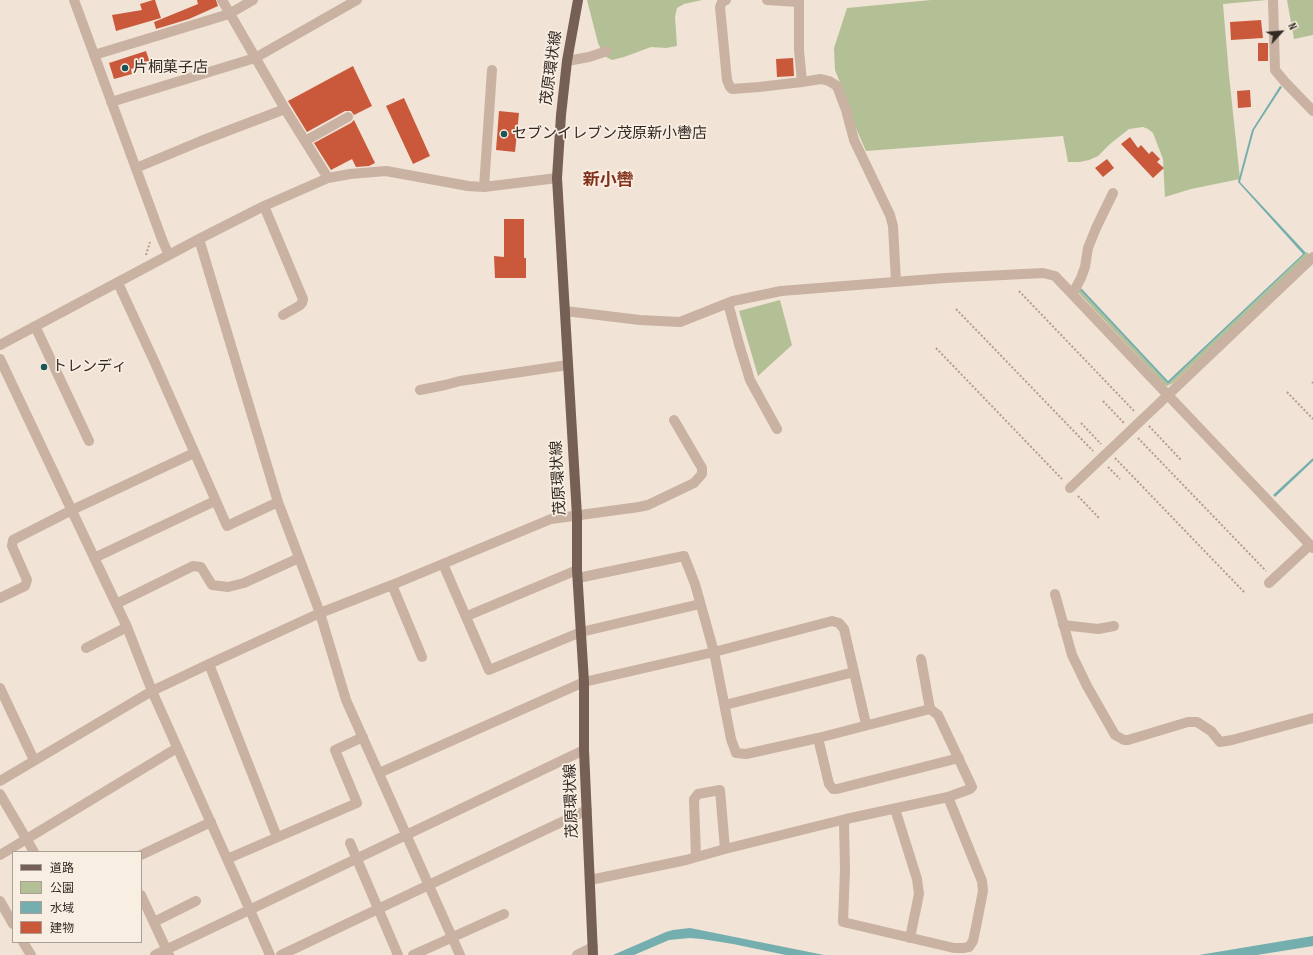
<!DOCTYPE html>
<html>
<head>
<meta charset="utf-8">
<style>
  body { margin:0 }
  #map { position:relative; width:1313px; height:955px; overflow:hidden; background:#f1e3d6; font-family:"Sofia Sans Condensed","Noto Sans JP",sans-serif }
  canvas { display:block }
  .legend { position:absolute; left:12px; top:851px; width:130px; height:92px; box-sizing:border-box; background:#f9eee2; border:1px solid #aa9f96; margin:0; padding:5px 7px; list-style:none; font-size:12px; color:#332925 }
  .legend li { display:flex; align-items:center; gap:8px; height:20px }
  .legend b { width:20px; border:1px solid #aa9f96 }
  .north { position:absolute; left:1261px; top:12px; width:40px; height:40px; -webkit-text-stroke:3px #f9eee2; paint-order:stroke; rotate:64deg; font-size:11px; font-weight:700; line-height:16px; text-align:center; color:#332925 }
  .north::after { content:''; display:block; margin:auto; width:14px; height:18px; background:#332925; clip-path:polygon(50% 0,100% 100%,50% 72%,0 100%) }
</style>
</head>
<body>
<div id="map">
<canvas width="1313" height="955"></canvas>
<ul class="legend">
<li><b style="height:5px;background:#765f55"></b>道路</li>
<li><b style="height:11px;background:#b3c096"></b>公園</li>
<li><b style="height:11px;background:#74aeaf"></b>水域</li>
<li><b style="height:11px;background:#ca593b"></b>建物</li>
</ul>
<div class="north">N</div>
</div>
<script>
const ctx = document.querySelector('canvas').getContext('2d');
ctx.lineJoin = 'round';
function paint(path, color) {
  ctx.fillStyle = color;
  ctx.fill(path, 'evenodd');
}
function shape(rows) {
  const path = new Path2D();
  for (const r of rows) {
    path.moveTo(r[0], r[1]);
    for (let i = 2; i < r.length; i += 2) path.lineTo(r[i], r[i + 1]);
  }
  return path;
}
function strokePath(path, color, width, dash) {
  ctx.strokeStyle = color;
  ctx.lineWidth = width;
  ctx.lineCap = dash ? 'butt' : 'round';
  ctx.setLineDash(dash || []);
  ctx.stroke(path);
}
function write(font, color, halo, rows, align = 'center') {
  ctx.font = font + ' "Sofia Sans Condensed","Noto Sans JP",sans-serif';
  ctx.lineWidth = 3.5;
  ctx.setLineDash([]);
  ctx.textBaseline = 'middle';
  ctx.strokeStyle = halo;
  ctx.fillStyle = color;
  for (const [text, x, y, turn = 0] of rows) {
    ctx.save();
    ctx.translate(x, y);
    ctx.rotate((+turn || 0) * Math.PI / 180);
    ctx.textAlign = isNaN(turn) ? turn : align;
    if (halo) ctx.strokeText(text, 0, 0);
    ctx.fillText(text, 0, 0);
    ctx.restore();
  }
}
paint(shape([
  [587,0,702,0,684,4,677,8,675,17,677,46,666,48,651,47,624,57,612,60,604,56,598,43],
  [931,0,1267,0,1223,4,1229,75,1240,179,1191,189,1165,197,1163,159,1153,133,1148,129,1143,127,1129,129,1110,144,1098,156,1089,160,1080,162,1068,162,1063,136,866,151,855,126,848,102,835,70,834,48,847,8],
  [1287,0,1313,0,1313,35,1294,39],
  [1307,252,1310,255,1173,383,1167,386,1165,385,1077,291,1080,287,1082,289,1081,291,1168,384],
  [780,300,792,345,758,376,739,311]
]), '#b3c096');
paint(shape([
  [1280,86,1282,87,1254,130,1240,182,1306,253,1168,384,1080,290,1082,289,1168,381,1303,254,1238,182,1252,130],
  [1313,458,1313,461,1275,497,1273,495],
  [690,928,824,955,786,955,733,944,702,939,690,938,669,940,634,955,613,955,666,932,673,930],
  [1313,936,1313,946,1257,955,1199,955]
]), '#74aeaf');
paint(shape([
  [153,0,155,0,161,18,116,31,112,15,142,10,140,4],
  [197,0,216,0,218,6,189,19,156,29,154,22,198,4],
  [1261,20,1263,38,1231,40,1230,22],
  [1258,43,1268,43,1268,61,1258,61],
  [146,51,150,63,131,69,132,74,114,79,109,63],
  [793,58,794,76,777,77,776,59],
  [353,66,372,106,354,115,351,111,345,111,307,132,288,101],
  [1250,90,1251,107,1238,108,1237,91],
  [404,98,430,156,413,164,386,106],
  [499,111,519,113,515,152,496,150],
  [354,120,375,163,369,166,356,167,352,159,331,170,314,143,351,123],
  [1130,137,1138,148,1141,145,1149,154,1152,151,1160,159,1157,162,1164,168,1153,178,1121,144],
  [1107,159,1114,168,1103,177,1095,168],
  [504,219,524,219,524,258,526,258,526,278,495,278,494,256,504,257]
]), '#ca593b');
strokePath(shape([
  [146,255,150,242],
  [1019,291,1135,412],
  [956,309,1093,451],
  [936,348,1062,479],
  [1312,382,1313,383],
  [1287,392,1313,419],
  [1103,401,1124,423],
  [1081,423,1101,444],
  [1149,426,1182,461],
  [1138,438,1266,571],
  [1115,458,1245,593],
  [1108,467,1120,479],
  [1078,496,1099,518]
]), '#b59c8c', 2, [2, 2]);
strokePath(shape([
  [74,0,163,242,169,255],
  [222,0,285,109,328,178],
  [726,0,722,2,720,7,727,80,730,87,732,89,759,87,802,82],
  [767,0,799,2],
  [799,0,799,50,802,82,821,79,829,81,837,86,846,110,854,140,890,215,893,226,896,282],
  [1273,0,1275,70,1285,82,1313,111],
  [94,55,229,14,253,0],
  [567,61,589,57,607,51],
  [111,102,255,58,357,0],
  [305,141,348,117],
  [136,168,201,141,285,109],
  [484,187,492,70],
  [264,206,303,299,302,303,299,306,283,315],
  [199,239,278,502,320,613,346,700,460,955],
  [118,283,155,363,227,526,278,502],
  [1073,293,1081,278,1085,267,1088,248,1096,228,1113,193],
  [728,303,739,344,750,380,777,429],
  [565,311,640,320,680,322,733,301,781,291,945,278,1043,273,1055,276,1313,548],
  [35,326,89,441],
  [0,345,199,239,264,206,328,178,350,174,386,171,468,186,484,187,557,178],
  [0,359,127,627,152,691,270,955],
  [420,390,445,385,460,381,568,365],
  [1070,488,1313,257],
  [94,558,215,501],
  [443,564,489,670,581,632,700,604],
  [578,578,684,556,695,584,714,652,731,739,736,753,746,754,818,738,930,709,938,715,972,787,970,789,948,797],
  [1269,583,1310,545],
  [392,585,422,657],
  [1055,594,1072,655,1087,686,1115,735,1124,740,1128,740,1188,722,1197,722,1211,731,1220,742,1232,740,1313,718],
  [0,598,25,586,27,580,12,546,13,540,72,510,194,453],
  [116,604,193,566,201,567,212,585,228,587,244,583,299,558],
  [467,616,577,570],
  [1063,625,1098,629,1114,626],
  [86,648,127,627],
  [921,659,930,709],
  [209,664,277,837],
  [0,688,34,760],
  [725,705,854,672],
  [818,738,829,784,833,789,837,789,959,758],
  [379,773,584,682,714,652,832,621,839,623,844,629,866,724],
  [0,781,152,691,209,664,320,613,392,585,551,519,639,507,648,505,694,483,702,474,702,468,674,420],
  [0,794,34,852],
  [948,797,982,881,983,891,976,927,973,941,969,947,963,948,954,948,843,922,845,870,844,824,846,819,948,797],
  [895,809,917,879,919,894,910,938],
  [350,843,398,955],
  [0,855,177,748],
  [141,855,211,822],
  [696,857,694,799,698,794,720,790,725,849],
  [227,859,357,803,335,750,363,737],
  [590,880,686,860,725,849,846,819],
  [141,895,169,955],
  [0,901,13,924],
  [154,922,196,901],
  [23,942,31,955],
  [155,955,584,750],
  [281,955,587,810],
  [413,955,504,914],
  [577,955,593,947]
]), '#c9b2a2', 10);
strokePath(shape([
  [578,0,567,61,561,115,557,178,577,516,577,570,584,682,584,750,593,955]
]), '#765f55', 10);
for (const [x, y, r, color] of [
  [125,68,4,"#195456"],
  [504,134,4,"#195456"],
  [44,367,4,"#195456"]
]) {
  const dot = new Path2D();
  dot.arc(x, y, r, 0, 2 * Math.PI);
  ctx.fillStyle = color;
  ctx.fill(dot);
  strokePath(dot, '#f9eee2', 1.5);
}
write('15px', '#332925', '#f9eee2', [
  ["片桐菓子店",133,68],
  ["セブンイレブン茂原新小轡店",512,134],
  ["トレンディ",52,367]
], 'left');
write('15px', '#332925', '#f9eee2', [
  ["茂原環状線",552,68,-82],
  ["茂原環状線",559,478,-93],
  ["茂原環状線",572,801,-92]
]);
write('bold 17px', '#84311c', '#f9eee2', [
  ["新小轡",608,181]
]);
</script>
</body>
</html>
